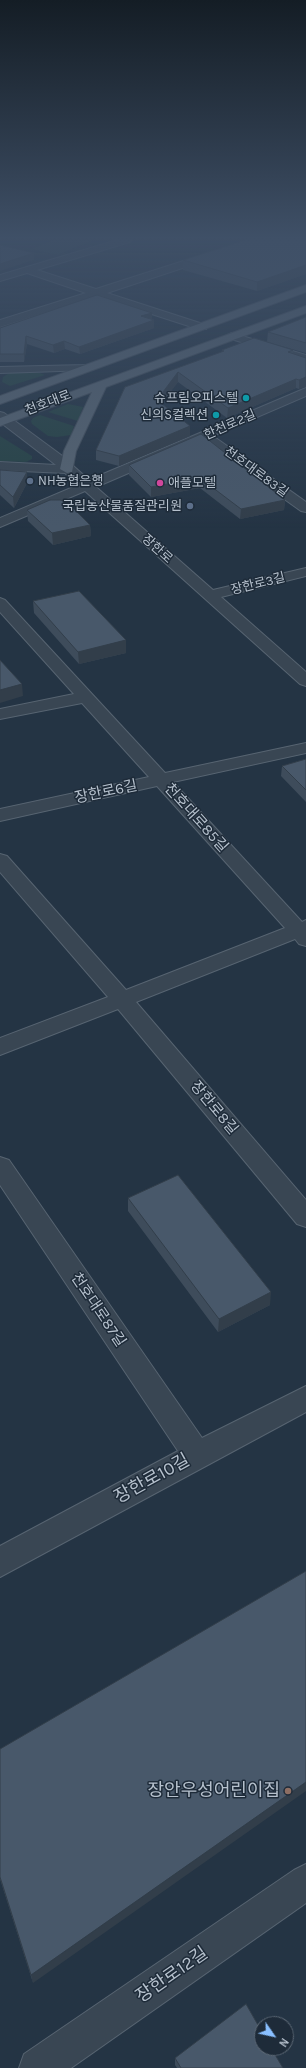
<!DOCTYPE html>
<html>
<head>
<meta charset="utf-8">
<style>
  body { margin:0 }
  #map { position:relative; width:306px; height:2068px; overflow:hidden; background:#243444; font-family:Karla,sans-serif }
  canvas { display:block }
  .north { position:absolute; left:254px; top:2016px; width:40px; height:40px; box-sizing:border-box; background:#1e2b39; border:1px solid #5b6774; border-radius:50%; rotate:124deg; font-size:11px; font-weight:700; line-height:16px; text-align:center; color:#b6c1cd }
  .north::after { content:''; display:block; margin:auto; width:14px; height:18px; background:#89bfff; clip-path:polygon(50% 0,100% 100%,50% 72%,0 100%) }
</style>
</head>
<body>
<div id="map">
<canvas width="306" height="2068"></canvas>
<div class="north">N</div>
</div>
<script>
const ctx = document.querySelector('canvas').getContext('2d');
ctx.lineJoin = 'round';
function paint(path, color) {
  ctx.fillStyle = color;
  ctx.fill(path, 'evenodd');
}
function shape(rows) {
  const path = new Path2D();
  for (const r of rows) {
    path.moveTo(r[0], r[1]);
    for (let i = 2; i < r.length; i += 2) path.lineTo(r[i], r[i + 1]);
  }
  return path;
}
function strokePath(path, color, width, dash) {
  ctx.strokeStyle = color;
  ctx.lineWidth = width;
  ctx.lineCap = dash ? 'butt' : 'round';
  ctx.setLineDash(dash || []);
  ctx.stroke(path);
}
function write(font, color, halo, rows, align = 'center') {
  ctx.font = font + ' Karla,"Noto Sans KR",sans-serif';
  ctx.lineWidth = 3;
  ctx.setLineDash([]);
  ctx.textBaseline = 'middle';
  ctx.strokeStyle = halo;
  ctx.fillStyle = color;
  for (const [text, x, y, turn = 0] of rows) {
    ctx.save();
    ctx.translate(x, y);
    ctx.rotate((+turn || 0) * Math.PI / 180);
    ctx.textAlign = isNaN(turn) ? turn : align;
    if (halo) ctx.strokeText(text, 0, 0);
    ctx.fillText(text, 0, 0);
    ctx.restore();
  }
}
paint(shape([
  [54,240,94,240,57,255,31,249],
  [9,373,40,373,45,375,10,386,2,382,3,377],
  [68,404,83,407,78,421,48,412],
  [40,415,74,426,71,435,57,437,48,436,32,424,31,421,33,418],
  [0,436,32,456,32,459,26,462,0,461]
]), '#264345');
const minor = shape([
  [117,240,132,240,130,242,37,270,96,289,249,240,263,240,261,242,107,293,206,325,207,327,206,329,198,329,96,296,0,327,0,320,86,293,27,273,0,281,0,275,117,240],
  [232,333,306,355,306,362,228,338,226,336,232,333],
  [86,365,92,368,90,370,0,373,0,367,86,365],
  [306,388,306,396,213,436,306,502,306,512,301,511,203,441,96,487,213,590,306,568,306,576,221,597,306,672,306,686,300,684,85,491,0,527,0,518,78,485,65,473,0,470,0,462,56,465,0,422,0,412,4,413,61,455,89,480,306,388],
  [0,598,5,600,165,773,306,743,306,753,173,782,302,922,306,920,306,946,299,944,295,939,136,1002,306,1200,306,1227,297,1224,118,1009,0,1055,0,1038,108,997,0,872,0,854,7,856,126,990,285,928,157,786,0,821,0,809,149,777,82,703,0,719,0,709,74,694,0,612,0,598],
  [0,1157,9,1160,202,1438,306,1386,306,1412,0,1577,0,1546,178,1451,0,1185,0,1157],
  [306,1864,306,1903,71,2068,19,2068,24,2054,294,1870,306,1864]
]);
const major = shape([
  [306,285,306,292,0,404,0,396,306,285],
  [306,306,306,313,106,387,76,451,72,472,67,473,60,469,64,451,92,392,0,426,0,418,306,306]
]);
strokePath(minor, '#576471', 2);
strokePath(major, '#434f5d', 2);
paint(minor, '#394653');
paint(major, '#576573');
paint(shape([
  [306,240,306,274,257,291,183,270,183,260],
  [306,317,306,353,267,342,268,332],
  [152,320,154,328,80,354,65,349,54,353,27,344,24,362,0,362,0,328],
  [222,350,293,350,293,353,306,358,299,389,296,388,227,418,178,382,161,403,190,436,119,466,96,460,96,450,125,387,222,352],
  [201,434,285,500,284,510,240,519,200,488,151,497,129,475,129,465],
  [0,470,27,472,27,483,14,508,0,495],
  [27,510,90,525,91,536,53,545,28,521],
  [33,601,126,653,79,664,34,613],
  [306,759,306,802,281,776,282,766],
  [128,1198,270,1305,218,1332,128,1211],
  [0,1749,33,1983,0,1879],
  [175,2058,283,2068,177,2068,175,2065]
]), '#3e4c5b');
paint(shape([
  [34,253,34,260,0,271,0,264],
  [306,265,306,274,257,291,257,282],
  [152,313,152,320,141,316],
  [154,320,154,328,80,354,79,347],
  [26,336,27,344,24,362,24,354],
  [64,341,65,349,54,353,53,345],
  [178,372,178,382,157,410,157,400],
  [306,377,306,387,299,389,299,380],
  [296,379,296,388,227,418,228,408],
  [190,426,190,436,119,466,119,456],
  [27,472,27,483,14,508,13,497],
  [200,478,200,488,151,497,151,487],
  [285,500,284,510,240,519,241,509],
  [90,525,91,536,53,545,52,533],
  [126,640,126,653,79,664,78,652],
  [22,684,23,696,0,703,0,690],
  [271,1292,270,1305,218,1332,219,1319],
  [306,1782,306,1791,33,1983,31,1975]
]), '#323e4a');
const building = shape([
  [246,240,306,240,306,265,257,282,183,260,246,240],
  [0,245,34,253,0,264,0,245],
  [97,295,152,313,141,316,154,320,79,347,64,341,53,345,26,336,24,354,0,354,0,328,97,295],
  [306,317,306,343,268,332,306,317],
  [254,338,293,350,288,352,306,358,306,377,299,380,296,379,228,408,178,372,157,400,190,426,119,456,96,450,125,387,224,351,222,350,254,338],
  [201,434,285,500,241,509,200,478,151,487,129,465,201,434],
  [0,470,27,472,13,497,0,485,0,470],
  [50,500,60,500,67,502,90,525,52,533,27,510,50,500],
  [79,591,126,640,78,652,33,601,79,591],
  [0,660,22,684,0,690,0,660],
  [306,759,306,790,282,766,306,759],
  [178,1175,271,1292,219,1319,128,1198,178,1175],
  [306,1571,306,1782,31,1975,0,1877,0,1749,306,1571],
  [246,2004,262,2032,262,2048,271,2048,283,2068,181,2068,175,2058,246,2004]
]);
paint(building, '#48586a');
strokePath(building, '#323e4a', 1);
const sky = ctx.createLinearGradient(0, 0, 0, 529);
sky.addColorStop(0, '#141d25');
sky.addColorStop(0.45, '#3f5067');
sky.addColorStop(1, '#3f506700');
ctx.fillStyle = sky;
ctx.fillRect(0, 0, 306, 529);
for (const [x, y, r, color] of [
  [246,398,4,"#0f9aa8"],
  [216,415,4,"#0f9aa8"],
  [30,481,4,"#5c6f8a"],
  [160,483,4,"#d1479c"],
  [190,506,4,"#5c6f8a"],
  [288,1791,4,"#8d6e63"]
]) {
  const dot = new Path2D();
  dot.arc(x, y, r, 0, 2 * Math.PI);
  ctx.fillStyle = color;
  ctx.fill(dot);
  strokePath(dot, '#1e2b39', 1.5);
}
write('13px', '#b6c1cd', '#1e2b39', [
  ["슈프림오피스텔",238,398],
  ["신의S컬렉션",208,415],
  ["NH농협은행",38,481,"left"],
  ["애플모텔",168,483,"left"],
  ["국립농산물품질관리원",182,506]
], 'right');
write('13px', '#b6c1cd', '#1e2b39', [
  ["천호대로",48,403,-21],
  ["한천로2길",230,425,-24],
  ["천호대로83길",256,472,36],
  ["장한로",157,549,42],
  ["장한로3길",258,584,-14]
]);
write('15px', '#b6c1cd', '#1e2b39', [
  ["장한로6길",106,792,-12],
  ["천호대로85길",196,818,48],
  ["장한로8길",214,1108,50],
  ["천호대로87길",98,1310,56]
]);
write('18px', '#b6c1cd', '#1e2b39', [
  ["장한로10길",152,1479,-29],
  ["장한로12길",172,1975,-35]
]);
write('18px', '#b6c1cd', '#1e2b39', [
  ["장안우성어린이집",280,1791]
], 'right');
</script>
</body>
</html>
